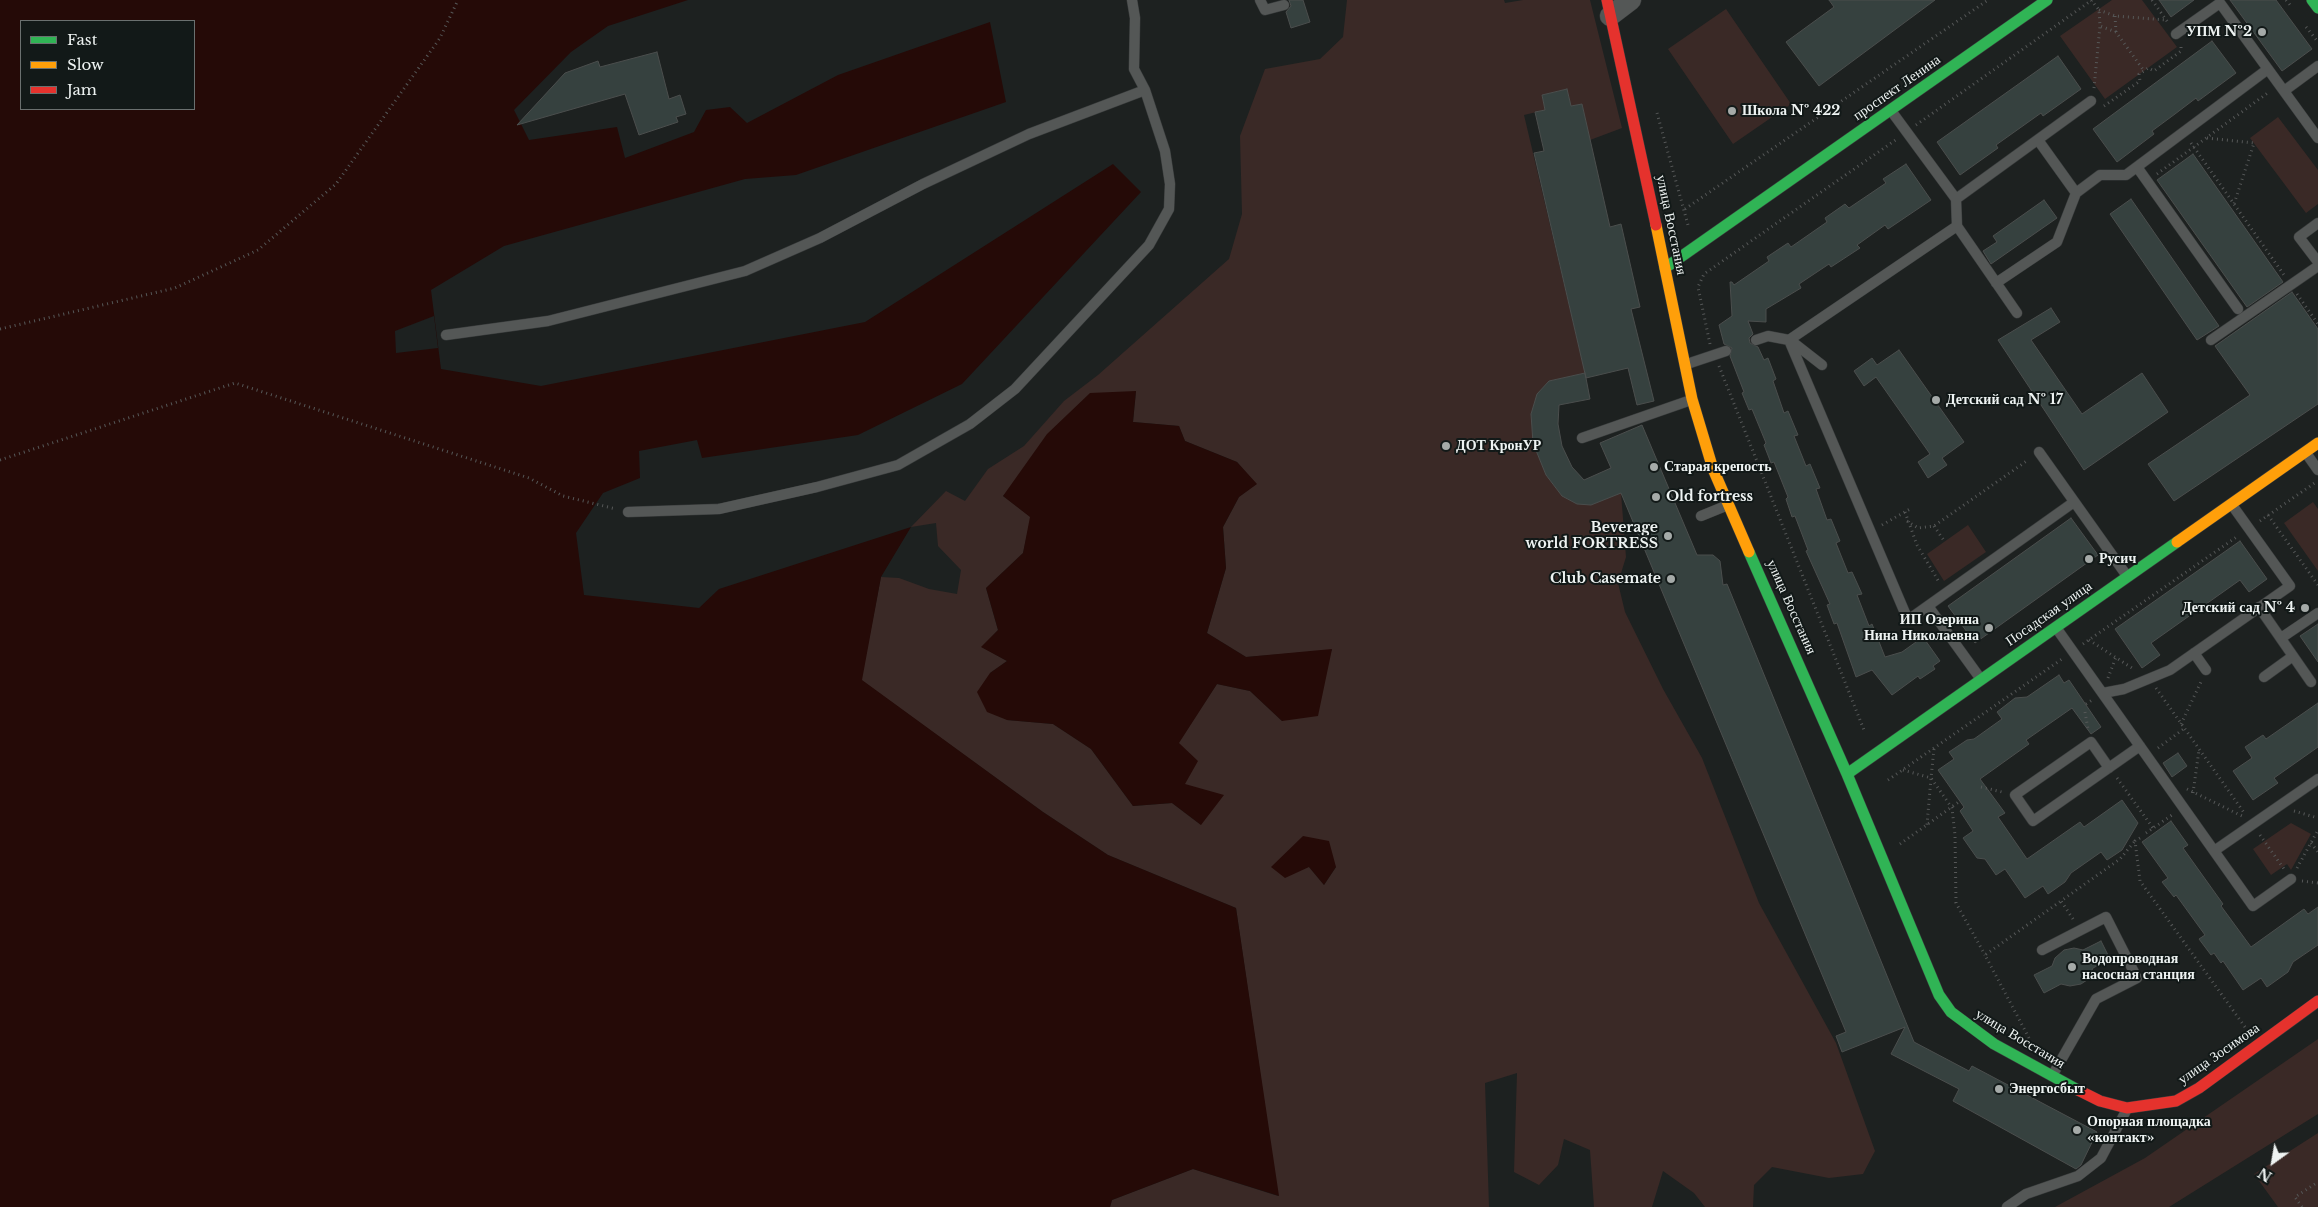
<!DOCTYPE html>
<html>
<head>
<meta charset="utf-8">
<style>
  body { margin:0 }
  #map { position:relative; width:2318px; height:1207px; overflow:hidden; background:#1d2120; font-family:"Libre Baskerville",serif }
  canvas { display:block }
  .legend { position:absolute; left:20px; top:20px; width:175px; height:90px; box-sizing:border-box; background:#121918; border:1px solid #6a706f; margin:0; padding:6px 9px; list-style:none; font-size:15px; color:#eef3f2 }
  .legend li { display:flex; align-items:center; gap:10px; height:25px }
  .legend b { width:25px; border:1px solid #6a706f }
  .north { position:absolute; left:2248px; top:1137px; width:50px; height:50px; -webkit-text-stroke:4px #121918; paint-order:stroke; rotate:212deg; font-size:14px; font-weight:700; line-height:20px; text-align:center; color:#eef3f2 }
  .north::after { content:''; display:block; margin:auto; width:18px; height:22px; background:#eef3f2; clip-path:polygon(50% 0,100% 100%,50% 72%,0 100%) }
</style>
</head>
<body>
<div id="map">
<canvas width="2318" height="1207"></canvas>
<ul class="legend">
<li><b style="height:6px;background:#30b455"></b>Fast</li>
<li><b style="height:6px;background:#ff9f0a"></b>Slow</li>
<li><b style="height:6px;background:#e5322d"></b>Jam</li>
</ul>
<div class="north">N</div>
</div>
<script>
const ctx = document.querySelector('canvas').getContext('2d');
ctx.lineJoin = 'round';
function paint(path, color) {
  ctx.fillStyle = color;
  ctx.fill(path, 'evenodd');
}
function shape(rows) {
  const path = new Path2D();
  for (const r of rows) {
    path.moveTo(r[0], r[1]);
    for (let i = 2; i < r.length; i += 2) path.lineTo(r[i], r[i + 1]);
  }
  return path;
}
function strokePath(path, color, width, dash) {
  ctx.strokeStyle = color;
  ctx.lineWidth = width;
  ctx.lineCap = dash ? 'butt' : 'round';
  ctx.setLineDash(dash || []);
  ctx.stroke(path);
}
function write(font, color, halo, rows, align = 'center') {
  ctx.font = font + ' "Libre Baskerville",serif';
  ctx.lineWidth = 4;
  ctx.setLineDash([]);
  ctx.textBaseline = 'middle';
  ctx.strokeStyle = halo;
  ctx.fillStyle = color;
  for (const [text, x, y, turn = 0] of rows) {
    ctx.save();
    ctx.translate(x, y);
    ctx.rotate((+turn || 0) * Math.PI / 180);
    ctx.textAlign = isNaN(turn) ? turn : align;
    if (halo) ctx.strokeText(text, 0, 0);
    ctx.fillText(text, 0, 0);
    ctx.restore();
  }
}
paint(shape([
  [1347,0,1504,0,1505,3,1523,0,1590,0,1622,128,1590,140,1582,104,1571,106,1567,89,1542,95,1545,110,1524,115,1585,373,1549,381,1537,394,1531,414,1533,443,1546,475,1562,496,1577,504,1591,505,1621,493,1626,557,1618,583,1625,612,1663,689,1702,758,1759,903,1836,1043,1875,1151,1863,1174,1829,1178,1772,1167,1754,1185,1753,1207,1705,1207,1694,1193,1663,1171,1652,1207,1594,1207,1590,1150,1564,1139,1558,1165,1539,1185,1514,1172,1517,1073,1485,1083,1489,1207,1110,1207,1112,1200,1193,1169,1278,1196,1236,908,1108,855,1043,812,861,680,881,577,899,578,929,589,957,594,961,570,938,546,936,523,911,527,946,491,965,501,988,469,1024,446,1064,401,1098,375,1229,259,1242,214,1240,136,1265,69,1320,59,1343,37],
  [1136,391,1133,422,1179,426,1185,441,1237,462,1256,484,1239,497,1223,527,1226,568,1207,633,1246,657,1332,650,1282,721,1250,691,1217,684,1178,743,1184,784,1201,825,1172,803,1133,806,1091,749,1053,724,1007,720,990,673,1007,661,982,647,998,630,986,588,1023,553,1031,517,1003,496],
  [1309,867,1336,867,1324,885],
  [2112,0,2142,0,2177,47,2105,99,2060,36],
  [1726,9,1791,104,1733,144,1668,49],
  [2278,117,2318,170,2318,204,2306,213,2250,138],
  [2313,502,2318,509,2318,571,2284,523],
  [1968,525,1986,552,1944,581,1927,554],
  [2291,823,2311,834,2291,870,2287,864,2271,875,2253,849],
  [2318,1039,2318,1114,2169,1207,2055,1207,2145,1158],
  [2318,1133,2318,1207,2278,1207,2254,1174]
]), '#3a2926');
paint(shape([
  [0,0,688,0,608,26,571,52,514,110,529,140,617,127,625,158,694,132,706,110,730,107,747,123,838,75,990,22,1006,102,796,175,745,179,504,246,431,290,441,369,541,386,865,322,1113,164,1141,192,962,384,858,435,702,458,697,440,639,451,640,478,603,493,576,533,584,595,699,608,719,589,911,527,881,577,862,680,1043,812,1108,855,1236,908,1279,1196,1193,1169,1112,1200,1110,1207,0,1207],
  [21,21,194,21,194,109,21,109],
  [1136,391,1133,422,1179,426,1185,441,1237,462,1257,484,1239,497,1223,527,1226,568,1207,633,1246,657,1332,649,1318,716,1282,721,1250,691,1217,684,1179,743,1198,761,1185,784,1224,795,1201,825,1172,803,1133,806,1091,749,1053,724,1007,720,987,712,977,692,990,673,1007,661,981,647,998,630,986,588,1023,553,1030,517,1003,496,1047,434,1090,393],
  [1303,836,1329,841,1336,867,1324,885,1309,867,1285,878,1271,867]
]), '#250a07');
paint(shape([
  [434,316,438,348,396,353,395,331]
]), '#1d2120');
const building = shape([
  [1289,0,1303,0,1310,22,1291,28,1286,12,1291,6,1289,0],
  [1829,0,1935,0,1819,86,1786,42,1834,7,1829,0],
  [2159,0,2194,0,2171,17,2159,0],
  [2230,0,2276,0,2312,49,2282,71,2230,0],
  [2212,41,2236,73,2198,101,2196,98,2175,114,2152,131,2154,134,2117,162,2093,129,2212,41],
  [657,52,669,99,680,95,686,114,676,117,678,122,639,135,625,94,517,125,565,73,598,61,600,67,657,52],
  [2058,56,2081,89,2043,116,2041,113,1996,145,1998,148,1960,175,1937,142,2058,56],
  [1567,89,1571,106,1582,104,1610,227,1621,224,1640,307,1631,309,1654,401,1637,405,1628,368,1586,378,1534,153,1544,151,1535,112,1545,110,1542,95,1567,89],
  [2193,154,2283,282,2247,307,2157,180,2193,154],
  [1906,164,1931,200,1888,229,1885,225,1857,245,1860,248,1831,267,1829,264,1799,284,1801,288,1766,309,1766,322,1748,321,1753,334,1749,338,1750,343,1758,347,1764,360,1768,358,1776,379,1773,381,1784,413,1788,411,1798,435,1794,436,1806,466,1810,464,1820,488,1816,489,1827,520,1831,519,1840,541,1836,543,1848,573,1852,572,1862,594,1857,595,1869,626,1872,624,1885,657,1902,652,1923,637,1940,661,1933,666,1935,669,1920,679,1918,676,1892,695,1872,670,1856,677,1837,623,1834,624,1827,605,1830,604,1806,551,1808,550,1795,516,1792,517,1786,499,1788,497,1774,462,1771,463,1764,445,1766,443,1752,409,1749,410,1742,393,1744,392,1730,356,1732,348,1724,344,1719,325,1732,316,1730,282,1732,282,1734,285,1769,261,1767,257,1788,243,1791,247,1827,222,1825,218,1845,204,1849,208,1886,183,1883,179,1906,164],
  [2131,199,2219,326,2197,340,2110,214,2131,199],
  [2044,200,2057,218,1991,264,1983,251,1997,242,1993,236,2044,200],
  [2292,292,2318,329,2318,404,2174,501,2148,464,2250,395,2215,346,2292,292],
  [2051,308,2060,322,2031,340,2082,414,2142,373,2168,412,2084,470,1998,340,2051,308],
  [1899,350,1964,442,1942,458,1947,465,1928,478,1918,462,1930,454,1876,377,1864,386,1854,371,1872,358,1877,365,1899,350],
  [1585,373,1590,399,1559,405,1558,424,1562,446,1572,467,1584,480,1611,468,1600,443,1642,425,1697,555,1713,555,1720,561,1723,585,1727,584,1914,1042,1969,1071,1972,1066,2097,1132,2081,1165,2076,1169,1953,1101,1959,1089,1891,1054,1905,1027,1842,1052,1836,1036,1846,1032,1621,493,1591,505,1577,504,1562,496,1546,475,1533,443,1531,414,1537,394,1549,381,1585,373],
  [2071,518,2098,555,1975,643,1948,606,2071,518],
  [2240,541,2267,579,2249,592,2240,580,2151,643,2160,655,2142,668,2115,629,2240,541],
  [2318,624,2318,662,2300,636,2318,624],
  [2059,675,2064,683,2069,680,2101,727,2091,734,2072,708,2026,740,2029,744,1980,779,2005,813,1998,817,2027,859,2080,822,2084,827,2122,800,2138,823,2122,850,2107,860,2101,852,2071,873,2065,882,2048,894,2043,886,2025,898,2005,869,1996,875,1985,859,1977,858,1963,838,1973,831,1960,811,1964,807,1938,770,1954,759,1949,752,1967,740,1974,739,2002,719,1997,712,2015,698,2027,697,2059,675],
  [2318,703,2318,747,2274,778,2278,783,2253,800,2233,771,2252,758,2245,747,2263,735,2266,739,2318,703],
  [2178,753,2187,766,2172,777,2163,763,2178,753],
  [2171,821,2188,845,2183,848,2223,904,2221,906,2251,947,2304,909,2308,914,2318,907,2318,945,2293,962,2288,972,2267,987,2261,978,2243,990,2223,961,2221,963,2214,953,2211,955,2199,939,2205,935,2176,895,2174,897,2162,882,2168,878,2142,842,2171,821],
  [2101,941,2110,959,2093,968,2087,980,2081,984,2070,986,2061,984,2044,993,2034,975,2052,966,2055,958,2064,950,2074,948,2083,950,2101,941]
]);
paint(building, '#36413f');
strokePath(building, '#4b4e4d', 1);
const lane = shape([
  [1132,0,1135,18,1134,69,1145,90],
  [1260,0,1265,10,1284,5],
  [2176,34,2220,3,2318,138],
  [2284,91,2318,66],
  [1892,112,1956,199,1957,226,2017,313],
  [2038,140,2076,193],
  [2137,167,2238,309],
  [1956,199,2091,101],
  [2318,223,2299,237,2318,262],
  [1996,283,2057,242,2076,193,2100,175,2126,175,2268,69],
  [446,335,548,321,745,271,820,238,923,184,1029,134,1145,90,1165,151,1170,184,1169,209,1149,245,1015,389,970,424,898,465,817,487,719,509,628,512],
  [1756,340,1768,336,1789,340,1957,226],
  [1789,340,1908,620,2074,502],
  [1790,340,1822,365],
  [2211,340,2318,266],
  [1687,364,1726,351],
  [1582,438,1691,400],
  [2039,452,2127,576],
  [2306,453,2318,470],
  [1701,516,1728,505],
  [1928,606,1980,678],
  [2259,607,2311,682],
  [2057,629,2253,906,2291,879],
  [2281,638,2318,613],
  [2194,653,2206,670],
  [2264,677,2293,656],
  [2103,693,2124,689,2170,670,2290,586,2232,505],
  [2109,768,2091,742,2015,795,2033,821,2140,746],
  [2214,851,2318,779],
  [2042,950,2106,917,2137,978,2096,999,2052,1076],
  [2007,1207,2026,1194,2078,1176,2101,1158,2127,1109]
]);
const street = shape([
  [1610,16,1631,0]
]);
const fast = shape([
  [2312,0,2318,8],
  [1665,268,2047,0],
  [1749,552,1847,774,1939,995,1951,1012,1994,1044,2078,1090],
  [1847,774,2177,542]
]);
const slow = shape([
  [1656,225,1692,399,1713,469,1749,552],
  [2177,542,2318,443]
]);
const jam = shape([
  [1607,0,1656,225],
  [2078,1090,2100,1101,2127,1108,2176,1101,2199,1088,2318,1001]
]);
strokePath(lane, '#393c3c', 11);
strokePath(street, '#393c3c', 21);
strokePath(fast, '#393c3c', 12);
strokePath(slow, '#393c3c', 12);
strokePath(jam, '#393c3c', 12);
strokePath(shape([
  [2091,0,2099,10,2100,26,2116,32,2144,71],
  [2152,0,2169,24],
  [2286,0,2291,6],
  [2099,10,2115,16,2166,20],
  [2115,16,2116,32],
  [2306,27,2318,42],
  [2094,88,2100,26],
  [2104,106,2140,81,2139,74,2144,71,2148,68,2154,71,2181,51,2181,46],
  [1657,113,1688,225],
  [1916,125,2092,0],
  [2207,138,2254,143,2234,204],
  [2191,143,2284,275],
  [2157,174,2269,92],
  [1685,209,1988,0],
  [2297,294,2318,324],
  [0,329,175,288,258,250,336,184,440,38,458,0],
  [1710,344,1698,287,1704,274,1897,139],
  [1719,366,1864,730],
  [0,460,235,383,529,478,563,496,616,509],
  [1905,512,1917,545,1939,582],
  [2268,515,2318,585],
  [1907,521,1918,528,1934,526,2028,460],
  [2260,521,2316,482],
  [1882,525,1910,509],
  [1934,526,1945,542],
  [2089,640,2135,670],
  [2083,644,2238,536],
  [2108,678,2116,657],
  [2156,688,2245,814],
  [2086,704,2092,700],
  [2085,712,2088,729],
  [2181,724,2201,682],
  [2158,748,2185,728],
  [1934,749,1931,778,1952,808,1955,835,1956,903,1985,955],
  [1903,770,1931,778,1927,825],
  [2117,778,2153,828],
  [1888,780,2062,659],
  [1981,787,2002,792],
  [2187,789,2242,816],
  [2193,793,2199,750],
  [2294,811,2318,818],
  [2146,833,2172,815],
  [2260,835,2284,869],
  [2140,838,2135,841,2140,881,2245,1027],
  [2311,843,2318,852],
  [1900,844,1960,801],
  [2297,868,2318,830],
  [2302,881,2318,883],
  [2073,919,2061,901,2120,859,2135,841],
  [2029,1038,1985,955,2061,901],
  [2302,1207,2295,1197,2318,1182]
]), '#565858', 3, [1, 4]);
strokePath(lane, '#545756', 10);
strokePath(street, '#545756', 20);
strokePath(fast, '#30b455', 11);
strokePath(slow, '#ff9f0a', 11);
strokePath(jam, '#e5322d', 11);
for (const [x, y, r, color] of [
  [2262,32,5,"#a5aaa8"],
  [1732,111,5,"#a5aaa8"],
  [1936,400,5,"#a5aaa8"],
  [1446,446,5,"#a5aaa8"],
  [1654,467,5,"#a5aaa8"],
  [1656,497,5,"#a5aaa8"],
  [1668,536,5,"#a5aaa8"],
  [2089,559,5,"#a5aaa8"],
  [1671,579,5,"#a5aaa8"],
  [2305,608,5,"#a5aaa8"],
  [1989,628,5,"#a5aaa8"],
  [2072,967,5,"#a5aaa8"],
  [1999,1089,5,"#a5aaa8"],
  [2077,1130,5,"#a5aaa8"]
]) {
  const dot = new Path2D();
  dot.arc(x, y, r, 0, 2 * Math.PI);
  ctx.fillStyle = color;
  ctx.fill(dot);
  strokePath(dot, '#121918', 2);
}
write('bold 14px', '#eef3f2', '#121918', [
  ["УПМ №2",2252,32,"right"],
  ["Школа № 422",1742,111],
  ["Детский сад № 17",1946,400],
  ["ДОТ КронУР",1456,446],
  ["Старая крепость",1664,467],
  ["Old fortress",1666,497],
  ["Beverage",1658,528,"right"],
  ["world FORTRESS",1658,544,"right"],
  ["Русич",2099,559],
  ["Club Casemate",1661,579,"right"],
  ["Детский сад № 4",2295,608,"right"],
  ["ИП Озерина",1979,620,"right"],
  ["Нина Николаевна",1979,636,"right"],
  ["Водопроводная",2082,959],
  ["насосная станция",2082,975],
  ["Энергосбыт",2009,1089],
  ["Опорная площадка",2087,1122],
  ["«контакт»",2087,1138]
], 'left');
write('14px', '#eef3f2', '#121918', [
  ["проспект Ленина",1897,88,-35],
  ["улица Восстания",1671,225,78],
  ["улица Восстания",1791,607,66],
  ["Посадская улица",2049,614,-35],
  ["улица Восстания",2020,1039,31],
  ["улица Зосимова",2219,1054,-35]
]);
</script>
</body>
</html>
